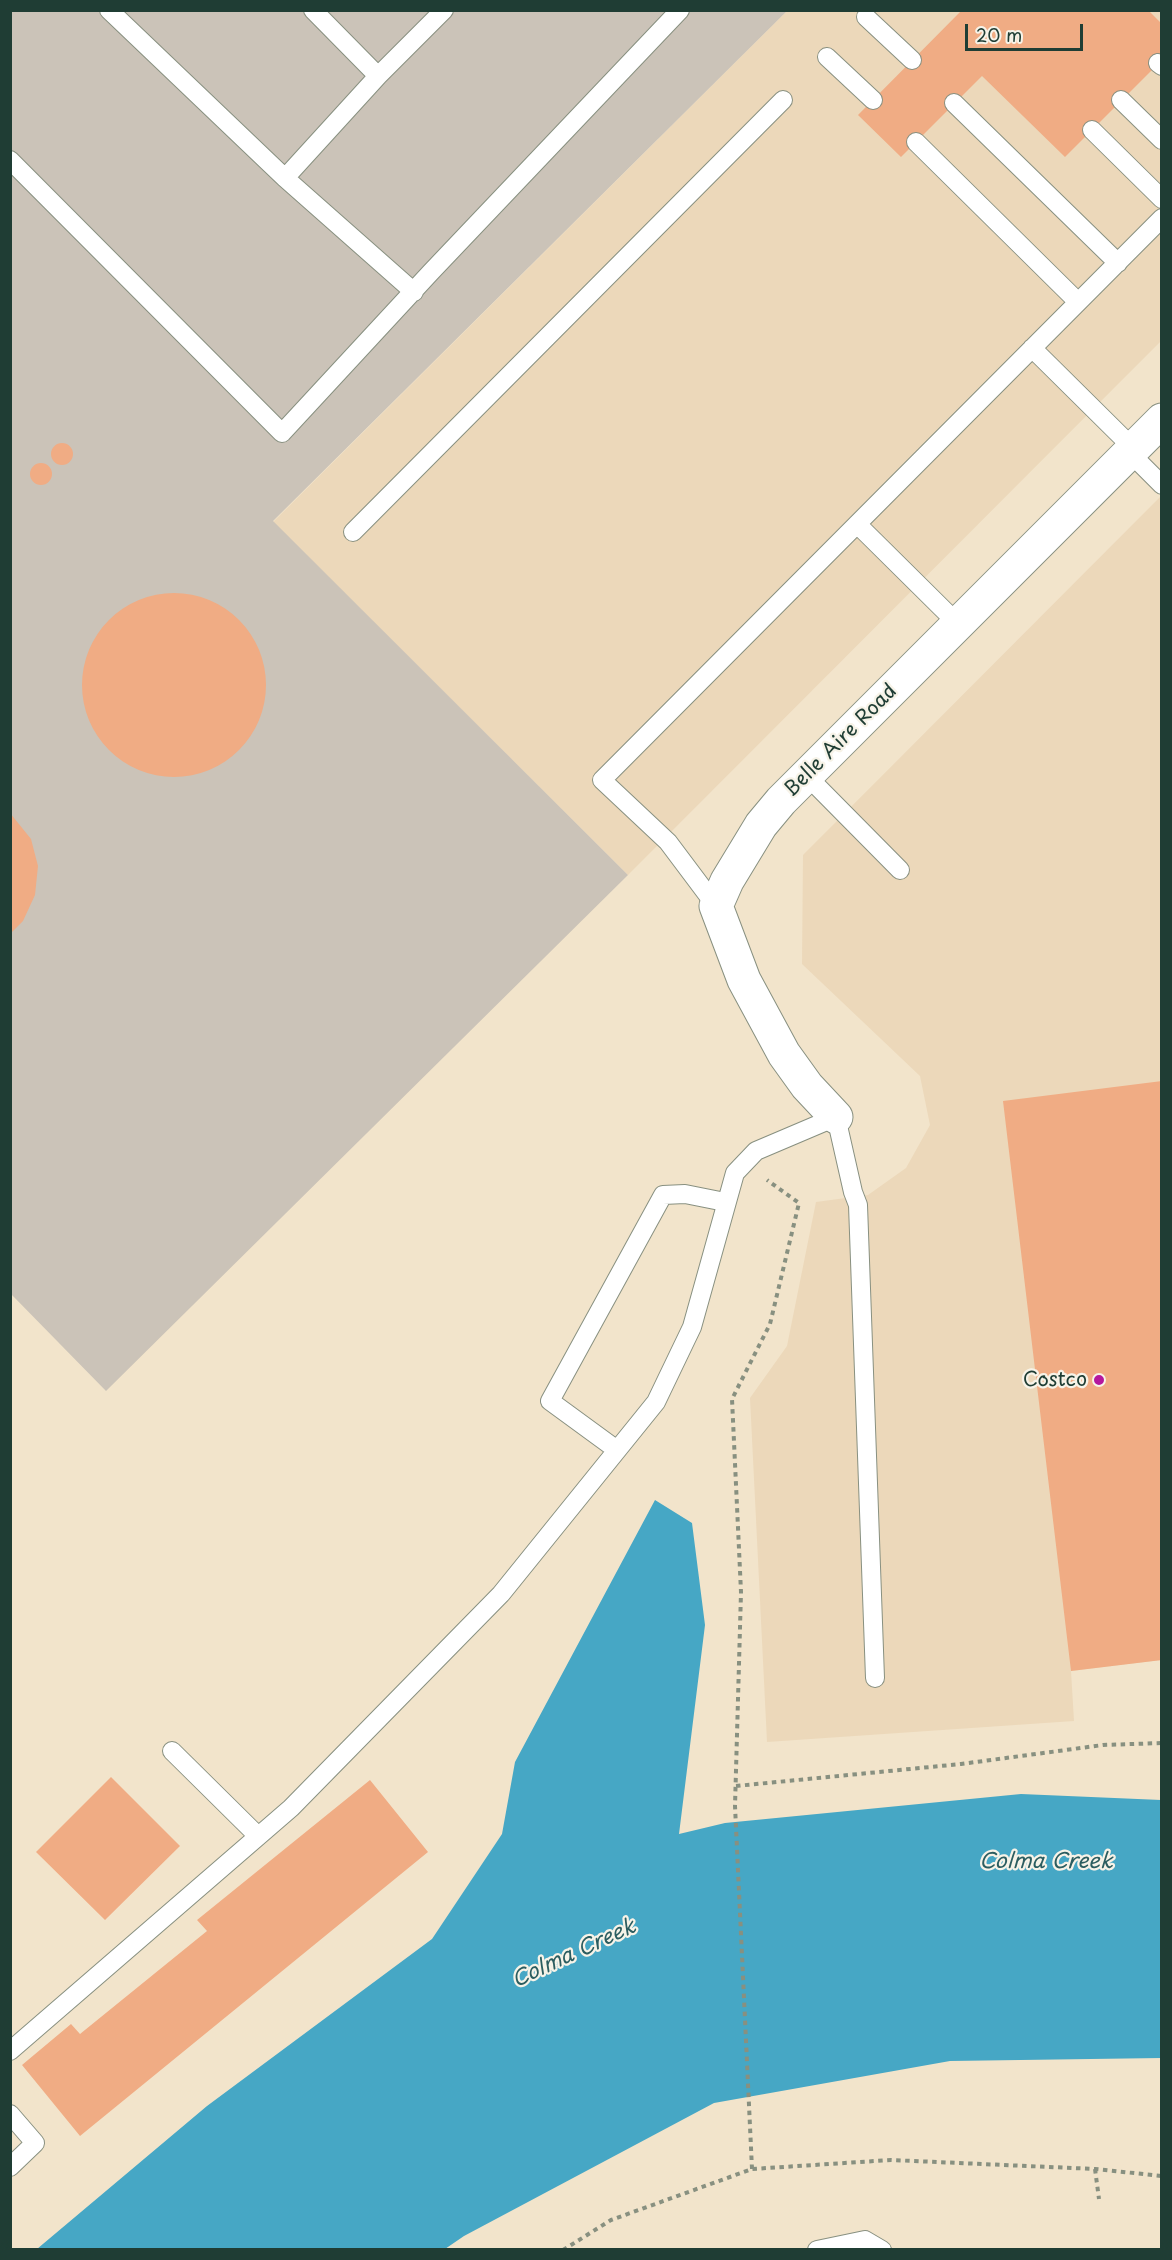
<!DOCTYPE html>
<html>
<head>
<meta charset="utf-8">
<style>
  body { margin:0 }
  #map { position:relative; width:1172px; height:2260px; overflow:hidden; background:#f2e4cb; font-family:"Playpen Sans",sans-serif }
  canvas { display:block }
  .frame { position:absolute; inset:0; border:12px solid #1f3d34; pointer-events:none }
  .scale { position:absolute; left:965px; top:24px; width:118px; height:27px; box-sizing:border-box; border:3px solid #1f3d34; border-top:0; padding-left:8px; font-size:18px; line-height:21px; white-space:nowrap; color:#1f3d34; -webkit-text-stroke:4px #f7f3e8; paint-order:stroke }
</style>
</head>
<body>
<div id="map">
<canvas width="1172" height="2260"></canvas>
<div class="frame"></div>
<div class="scale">20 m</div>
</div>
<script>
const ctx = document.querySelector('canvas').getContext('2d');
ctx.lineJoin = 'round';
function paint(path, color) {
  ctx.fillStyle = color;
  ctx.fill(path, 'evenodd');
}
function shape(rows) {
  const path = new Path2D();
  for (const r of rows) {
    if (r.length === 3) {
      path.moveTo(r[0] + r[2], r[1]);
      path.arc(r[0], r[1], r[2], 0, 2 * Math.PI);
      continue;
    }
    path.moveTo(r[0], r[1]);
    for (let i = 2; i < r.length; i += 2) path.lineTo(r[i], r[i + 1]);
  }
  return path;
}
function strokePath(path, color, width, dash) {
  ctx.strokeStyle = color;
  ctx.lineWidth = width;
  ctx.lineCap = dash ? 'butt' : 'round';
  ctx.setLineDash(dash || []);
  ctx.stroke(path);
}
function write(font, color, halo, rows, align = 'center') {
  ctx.font = font + ' "Playpen Sans",sans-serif';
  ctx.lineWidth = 4.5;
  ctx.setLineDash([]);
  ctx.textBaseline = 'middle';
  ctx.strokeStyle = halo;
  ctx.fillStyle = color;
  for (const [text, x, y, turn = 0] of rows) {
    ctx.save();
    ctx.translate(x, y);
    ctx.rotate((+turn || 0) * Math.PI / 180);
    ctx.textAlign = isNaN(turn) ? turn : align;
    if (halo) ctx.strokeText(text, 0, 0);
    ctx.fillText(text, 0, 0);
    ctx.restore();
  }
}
paint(shape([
  [787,11,1161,11,1161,341,628,875,273,522],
  [1161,496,1161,1660,1071,1671,1074,1721,767,1742,750,1398,787,1346,816,1202,868,1195,906,1168,930,1125,920,1076,802,964,803,855]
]), '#ecd8ba');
paint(shape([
  [10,11,787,11,273,521,628,875,106,1391,11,1294]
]), '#cbc3b8');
paint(shape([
  [655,1500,692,1523,705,1625,679,1834,725,1823,1021,1794,1161,1800,1161,2058,950,2061,714,2103,464,2236,445,2249,37,2249,207,2106,432,1939,502,1834,515,1762]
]), '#46a7c5');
paint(shape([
  [962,10,1148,10,1162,24,1162,60,1065,157,982,76,901,157,858,115],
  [62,454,11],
  [41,474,11],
  [174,685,92],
  [10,813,31,839,38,866,35,895,23,921,10,934],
  [1162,1081,1162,1660,1071,1671,1003,1101],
  [111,1777,180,1846,105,1920,36,1852],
  [370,1780,428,1852,80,2136,22,2065,71,2024,80,2034,207,1931,197,1920]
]), '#f0ac84');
const lane = shape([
  [109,10,285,178,414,292],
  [313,10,378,76,444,10],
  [866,17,912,60],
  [827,57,873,100],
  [1158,63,1162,66],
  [1121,100,1162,140],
  [954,103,1118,263],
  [1092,130,1162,199],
  [916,142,1078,302],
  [10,160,282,433,431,272,680,10],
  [285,178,378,76],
  [1032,348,1133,448],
  [1129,452,1162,485],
  [857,524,958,624],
  [353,532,783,100],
  [807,776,900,870],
  [716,906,668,842,602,780,1162,218],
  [617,1450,550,1401,663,1195,685,1194,725,1202],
  [172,1751,258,1836],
  [10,2051,291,1808,501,1594,656,1402,692,1327,735,1173,756,1151,836,1117,853,1192,858,1205,875,1678],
  [10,2114,35,2143,10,2167],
  [817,2250,865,2240,882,2250]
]);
const street = shape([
  [836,1117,807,1086,784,1054,744,980,716,906,727,881,761,825,781,801,1162,420]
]);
strokePath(lane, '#889080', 20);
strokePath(street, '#889080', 35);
strokePath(shape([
  [736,1786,961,1764,1103,1745,1162,1743],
  [752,2169,735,1806,741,1592,732,1399,770,1324,799,1203,767,1180],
  [1095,2169,1099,2199],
  [563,2250,611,2220,752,2169,891,2160,1095,2169,1162,2176]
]), '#889080', 4, [4.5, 4.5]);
strokePath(lane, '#fff', 18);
strokePath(street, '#fff', 33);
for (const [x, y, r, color] of [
  [1099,1380,6,"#b5179e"]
]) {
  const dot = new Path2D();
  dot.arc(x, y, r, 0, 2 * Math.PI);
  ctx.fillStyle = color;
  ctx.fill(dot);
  strokePath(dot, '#f7f3e8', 2);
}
write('20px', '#1f3d34', '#f7f3e8', [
  ["Belle Aire Road",841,741,-45]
]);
write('20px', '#1f3d34', '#f7f3e8', [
  ["Costco",1087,1380]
], 'right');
write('italic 21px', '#2b5d60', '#f7f3e8', [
  ["Colma Creek",1046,1862],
  ["Colma Creek",574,1954,-25]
]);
</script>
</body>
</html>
